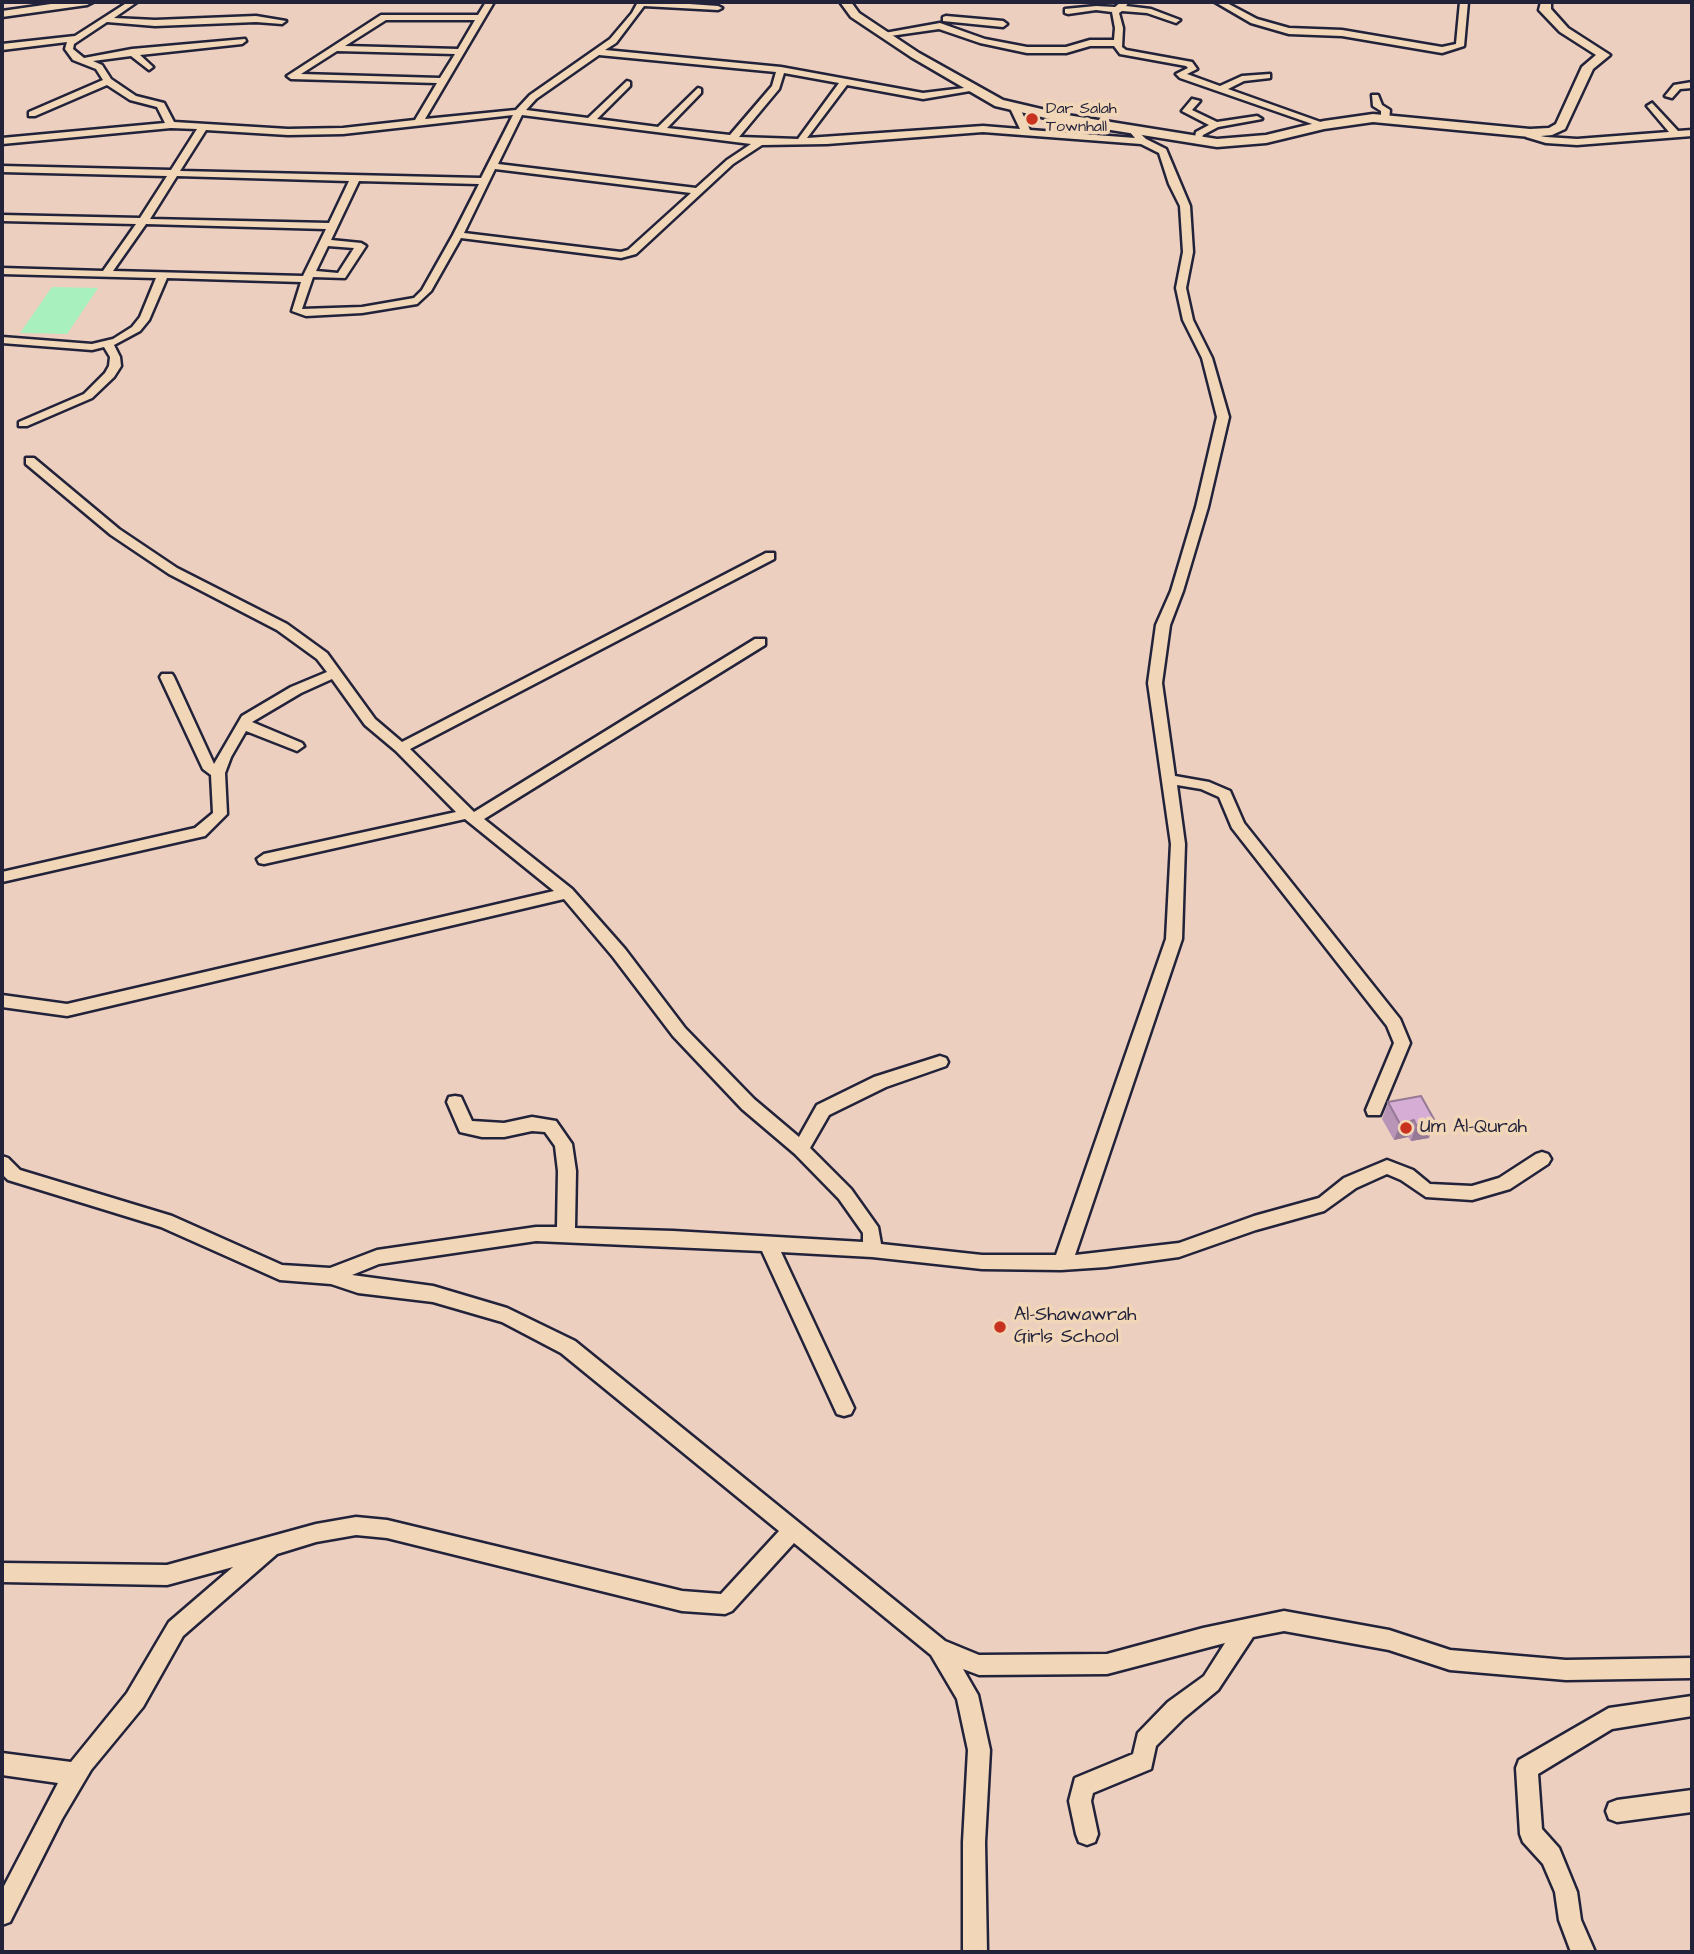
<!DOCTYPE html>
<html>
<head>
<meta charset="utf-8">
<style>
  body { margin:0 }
  #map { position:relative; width:1694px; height:1954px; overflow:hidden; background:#eccfbe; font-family:"Architects Daughter",sans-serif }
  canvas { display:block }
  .frame { position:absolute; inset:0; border:4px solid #22223b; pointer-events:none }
</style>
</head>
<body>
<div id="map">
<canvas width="1694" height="1954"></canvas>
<div class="frame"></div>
</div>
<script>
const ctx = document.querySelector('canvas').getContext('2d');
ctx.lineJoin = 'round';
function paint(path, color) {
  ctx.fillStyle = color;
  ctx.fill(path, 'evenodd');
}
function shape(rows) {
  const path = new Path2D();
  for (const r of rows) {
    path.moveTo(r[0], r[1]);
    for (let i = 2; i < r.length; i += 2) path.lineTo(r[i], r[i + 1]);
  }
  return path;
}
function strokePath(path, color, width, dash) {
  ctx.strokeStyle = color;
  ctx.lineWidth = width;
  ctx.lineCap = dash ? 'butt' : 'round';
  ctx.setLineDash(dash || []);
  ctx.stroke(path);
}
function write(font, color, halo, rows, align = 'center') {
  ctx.font = font + ' "Architects Daughter",sans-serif';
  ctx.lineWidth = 7;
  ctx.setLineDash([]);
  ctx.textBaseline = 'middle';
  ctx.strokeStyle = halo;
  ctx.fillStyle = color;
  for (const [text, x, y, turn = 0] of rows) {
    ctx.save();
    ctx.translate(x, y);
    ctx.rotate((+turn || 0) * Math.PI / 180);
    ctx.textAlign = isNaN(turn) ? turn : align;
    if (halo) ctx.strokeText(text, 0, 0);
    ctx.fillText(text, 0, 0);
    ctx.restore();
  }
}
paint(shape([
  [52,287,98,288,67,334,20,333]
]), '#a8f0bd');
const street = shape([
  [128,2,137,2,114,18,155,20,256,16,286,21,282,24,256,22,155,26,107,22,74,44,73,49,84,58,132,49,245,39,246,41,242,44,140,55,153,67,149,70,131,56,93,61,102,65,111,79,136,96,164,103,174,122,288,129,343,128,415,120,437,83,291,79,287,76,381,15,478,15,486,2,494,2,425,119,516,110,530,95,610,39,632,13,638,2,661,2,718,6,722,8,718,10,644,6,616,43,605,50,781,67,923,93,972,87,976,90,923,99,847,85,807,138,983,126,1020,129,1010,108,1015,105,1020,108,1030,130,1135,138,1129,131,1134,128,1146,139,1166,149,1190,206,1193,252,1186,288,1193,320,1212,358,1229,417,1208,507,1183,591,1170,625,1162,683,1175,776,1209,782,1230,791,1244,823,1400,1019,1410,1043,1380,1115,1368,1115,1366,1110,1394,1043,1387,1026,1232,828,1219,797,1201,789,1177,785,1185,844,1182,939,1075,1255,1179,1243,1254,1216,1319,1198,1344,1178,1387,1160,1413,1170,1430,1184,1472,1186,1499,1178,1536,1154,1542,1152,1548,1154,1551,1159,1548,1164,1510,1189,1472,1200,1426,1197,1401,1180,1387,1174,1356,1188,1324,1211,1256,1230,1179,1257,1106,1267,1061,1270,982,1269,872,1257,781,1252,854,1408,851,1414,844,1416,837,1414,762,1251,536,1241,379,1264,352,1275,433,1286,507,1308,575,1341,945,1641,979,1655,1107,1654,1203,1628,1284,1611,1389,1630,1450,1650,1566,1660,1692,1658,1692,1678,1566,1680,1450,1670,1389,1650,1284,1631,1253,1637,1218,1690,1184,1718,1156,1746,1151,1769,1093,1793,1091,1801,1098,1834,1095,1842,1087,1845,1079,1842,1076,1834,1069,1801,1075,1778,1133,1754,1138,1733,1168,1702,1204,1676,1225,1643,1107,1674,979,1675,963,1669,978,1695,990,1750,985,1842,987,1952,963,1952,963,1842,968,1750,957,1699,931,1655,794,1543,732,1611,725,1614,682,1611,387,1538,356,1535,316,1542,277,1554,183,1636,143,1707,91,1770,62,1819,10,1922,2,1925,2,1890,58,1783,2,1775,2,1753,71,1762,127,1693,169,1622,233,1567,167,1585,2,1582,2,1563,167,1565,316,1524,356,1517,387,1520,682,1591,721,1594,779,1531,561,1353,502,1322,433,1302,358,1293,331,1284,280,1280,161,1227,8,1180,2,1174,2,1156,8,1158,20,1170,172,1216,282,1265,330,1268,377,1250,536,1227,557,1227,558,1171,555,1146,545,1132,532,1131,504,1137,482,1137,460,1132,447,1102,449,1097,455,1096,461,1097,472,1121,504,1123,532,1117,556,1121,572,1144,576,1171,575,1228,673,1231,863,1242,863,1233,839,1199,795,1154,742,1109,673,1036,613,957,564,899,67,1016,2,1007,2,995,67,1004,554,891,465,819,264,864,259,863,257,859,264,854,456,812,396,751,365,725,332,679,301,693,252,722,302,743,304,746,297,751,246,731,231,757,225,773,227,814,205,836,2,882,2,872,195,828,213,813,211,775,203,769,160,677,162,674,172,674,174,677,214,764,242,716,291,687,327,672,317,659,277,630,169,574,111,535,26,464,26,458,34,458,119,529,177,568,287,624,327,653,375,719,402,742,766,553,774,553,774,559,410,749,474,812,755,639,765,639,765,645,484,819,572,889,625,949,685,1028,754,1099,799,1137,817,1105,874,1077,940,1056,946,1058,948,1062,946,1066,886,1087,829,1115,810,1148,851,1189,878,1227,881,1244,982,1255,1056,1255,1166,939,1171,844,1148,683,1156,625,1171,591,1196,507,1217,417,1202,358,1183,320,1176,288,1183,252,1180,206,1169,184,1159,153,1141,144,983,132,827,144,762,145,733,164,636,254,621,258,461,238,431,291,417,304,362,313,306,316,292,311,301,282,167,278,149,320,140,331,114,345,120,357,121,366,114,377,92,398,27,426,19,426,19,422,84,394,105,373,109,366,110,357,104,347,92,350,2,343,2,337,92,344,113,339,132,327,140,317,156,278,2,274,2,268,103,271,136,224,2,221,2,215,140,218,167,176,2,172,2,166,171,170,197,129,171,128,2,144,2,138,165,123,157,107,130,100,107,85,35,116,29,116,29,112,103,80,96,69,73,60,65,49,67,42,2,50,2,44,75,36,128,2],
  [386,20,475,20,458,49,345,46,386,20],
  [337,51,455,54,440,78,301,74,337,51],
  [599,55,776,72,772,86,730,135,667,128,701,93,701,89,698,88,658,127,597,119,630,86,630,82,627,81,588,118,526,110,536,99,599,55],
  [784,73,839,83,798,139,739,137,779,89,784,73],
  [513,115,481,178,180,171,206,130,288,135,343,134,513,115],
  [522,115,751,144,727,160,696,188,498,164,522,115],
  [495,169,691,193,628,250,621,252,464,233,495,169],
  [177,176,349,181,329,223,150,219,177,176],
  [359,181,479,184,453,235,422,290,414,298,362,307,302,309,313,277,345,278,366,246,361,243,331,240,359,181],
  [146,224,326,229,303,276,113,271,146,224],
  [328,246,354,248,338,273,316,271,328,246],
  [1121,2,1129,2,1126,6,1151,9,1180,20,1176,23,1147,13,1122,11,1119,13,1123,28,1122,47,1126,50,1192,62,1197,69,1187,74,1220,86,1242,76,1270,74,1270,78,1244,81,1228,89,1329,125,1321,127,1180,78,1176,74,1188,68,1186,66,1120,54,1114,46,1090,46,1066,53,1027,53,980,43,939,29,883,37,879,34,940,23,985,39,1027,47,1066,47,1090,40,1114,40,1115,28,1112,12,1096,10,1068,14,1065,13,1065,9,1096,6,1115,7,1121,2],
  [1215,2,1225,2,1257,19,1289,28,1342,30,1442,47,1456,44,1460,2,1468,2,1464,46,1442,53,1342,36,1289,34,1251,23,1215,2],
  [946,16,1003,21,1007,24,1003,27,943,21,943,17,946,16],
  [1692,82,1692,88,1680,89,1672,98,1665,96,1674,85,1692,82],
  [1372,95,1378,95,1382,105,1390,110,1389,121,1381,119,1381,111,1373,106,1372,95],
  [1192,99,1200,101,1192,110,1217,122,1257,116,1262,119,1218,127,1203,135,1200,143,1194,143,1196,132,1209,125,1182,111,1192,99],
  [1652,103,1678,131,1692,130,1692,136,1577,145,1546,143,1526,137,1525,133,1530,130,1535,135,1546,137,1577,139,1669,132,1647,106,1652,103],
  [1692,1696,1692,1716,1612,1729,1538,1774,1542,1829,1559,1848,1577,1892,1581,1920,1595,1952,1571,1952,1559,1920,1555,1892,1543,1864,1523,1842,1520,1834,1516,1768,1519,1760,1609,1708,1692,1696],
  [1692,1790,1692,1812,1617,1822,1609,1819,1606,1811,1609,1803,1617,1800,1692,1790]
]);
const secondary = shape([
  [65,2,93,2,87,5,2,17,2,11,65,2],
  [840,2,851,2,859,13,919,53,1003,100,1067,115,1217,139,1266,135,1324,121,1373,114,1530,129,1549,128,1556,124,1582,67,1596,55,1560,32,1539,10,1541,2,1551,2,1551,9,1568,28,1610,55,1593,69,1565,129,1552,135,1530,137,1373,122,1324,129,1266,143,1217,147,1067,123,995,106,911,57,851,17,840,2]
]);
strokePath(street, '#22223b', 5);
strokePath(secondary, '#22223b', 5);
paint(street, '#f1d7b8');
paint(secondary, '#f1d7b8');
paint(shape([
  [1421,1096,1429,1138,1411,1141,1408,1137,1394,1140,1382,1119,1388,1102]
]), '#b895b6');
paint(shape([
  [1414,1120,1408,1137,1394,1140,1400,1124],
  [1435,1121,1429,1138,1411,1141,1416,1125]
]), '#967994');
const building = shape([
  [1421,1096,1435,1121,1416,1125,1414,1120,1400,1124,1388,1102,1421,1096]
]);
paint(building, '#d6add4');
strokePath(building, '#967994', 2);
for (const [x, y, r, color] of [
  [1032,119,7,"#c8321e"],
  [1406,1128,7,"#c8321e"],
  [1000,1327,7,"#c8321e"]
]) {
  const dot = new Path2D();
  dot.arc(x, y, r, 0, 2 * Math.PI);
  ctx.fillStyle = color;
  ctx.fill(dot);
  strokePath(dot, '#f1d7b8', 2.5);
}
write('16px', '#22223b', '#f1d7b8', [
  ["Dar Salah",1046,110],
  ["Townhall",1046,128]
], 'left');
write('19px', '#22223b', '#f1d7b8', [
  ["Um Al-Qurah",1420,1128],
  ["Al-Shawawrah",1014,1316],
  ["Girls School",1014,1338]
], 'left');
</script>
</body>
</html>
